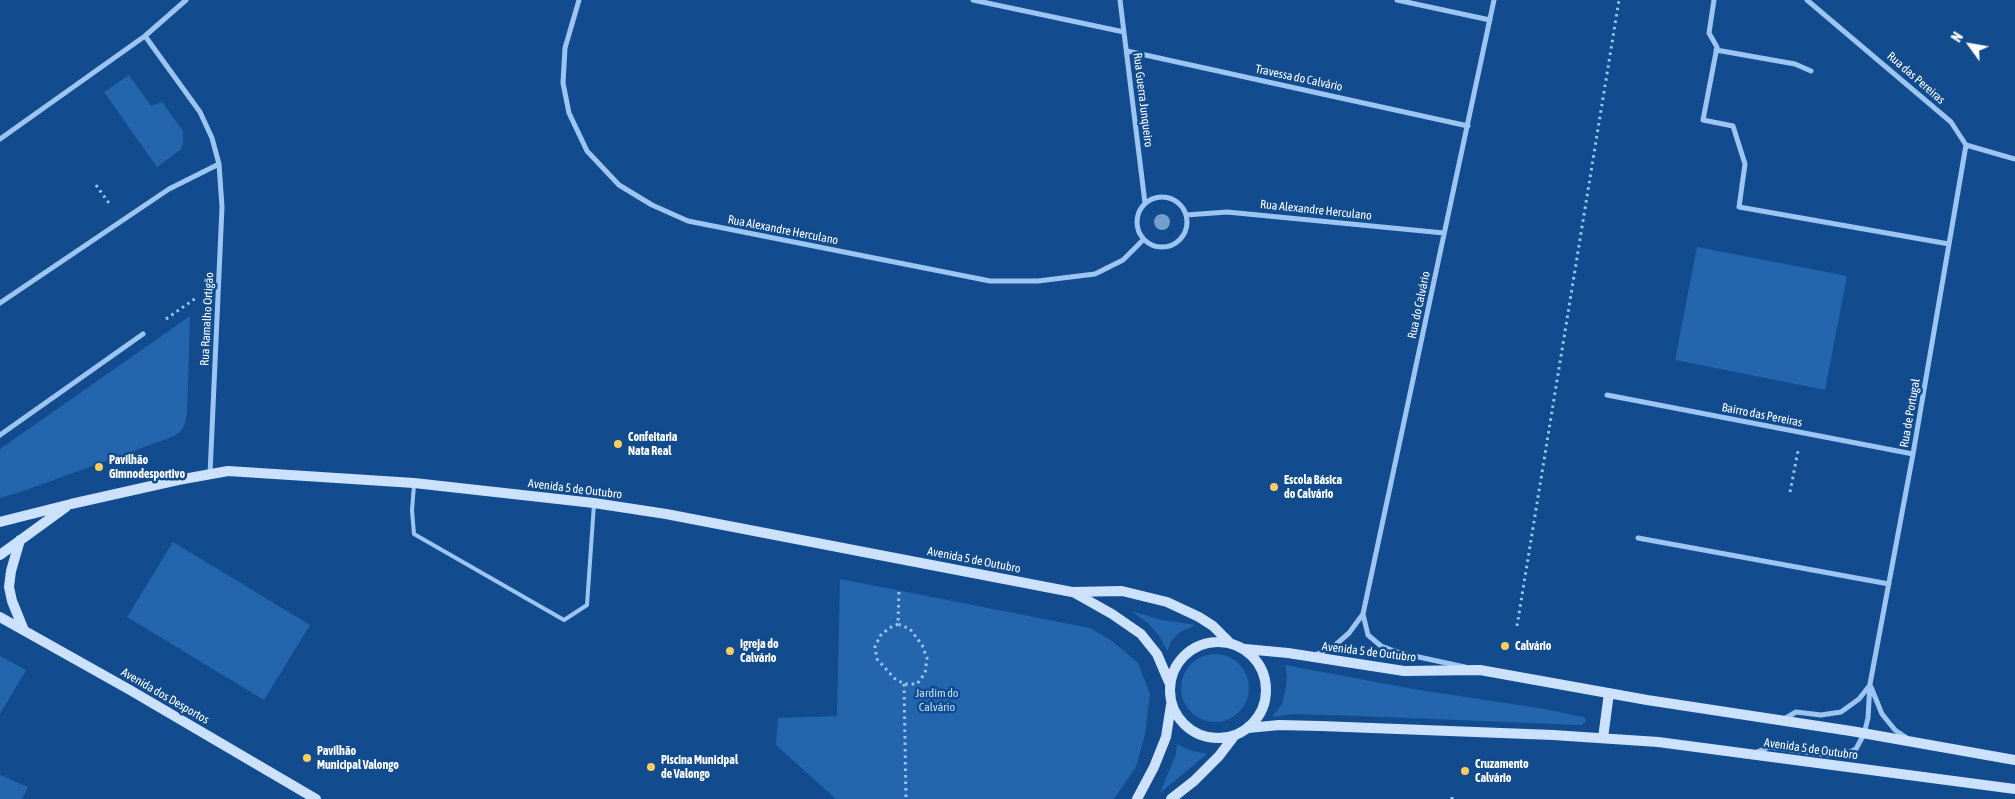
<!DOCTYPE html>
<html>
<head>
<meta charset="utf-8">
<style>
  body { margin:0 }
  #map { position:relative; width:2015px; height:799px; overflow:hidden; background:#124c8f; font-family:"Asap Condensed",sans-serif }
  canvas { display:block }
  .north { position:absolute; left:1945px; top:20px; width:50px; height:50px; -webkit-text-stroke:4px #124c8f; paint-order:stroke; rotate:302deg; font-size:14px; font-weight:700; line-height:20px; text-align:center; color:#fff }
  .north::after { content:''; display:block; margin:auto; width:18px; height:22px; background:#fff; clip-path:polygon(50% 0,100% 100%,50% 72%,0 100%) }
</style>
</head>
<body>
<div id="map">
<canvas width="2015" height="799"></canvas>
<div class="north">N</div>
</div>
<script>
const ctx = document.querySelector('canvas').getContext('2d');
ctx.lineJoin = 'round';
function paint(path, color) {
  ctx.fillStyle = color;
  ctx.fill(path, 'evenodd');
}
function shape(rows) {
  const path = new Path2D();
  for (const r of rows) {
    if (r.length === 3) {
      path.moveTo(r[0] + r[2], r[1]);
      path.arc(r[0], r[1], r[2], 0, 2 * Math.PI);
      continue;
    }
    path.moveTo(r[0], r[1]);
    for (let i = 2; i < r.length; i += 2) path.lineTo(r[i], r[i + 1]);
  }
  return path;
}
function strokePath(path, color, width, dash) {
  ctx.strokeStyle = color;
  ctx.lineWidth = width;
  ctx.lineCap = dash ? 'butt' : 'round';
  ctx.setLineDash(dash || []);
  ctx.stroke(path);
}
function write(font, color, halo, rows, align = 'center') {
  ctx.font = font + ' "Asap Condensed",sans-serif';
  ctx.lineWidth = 5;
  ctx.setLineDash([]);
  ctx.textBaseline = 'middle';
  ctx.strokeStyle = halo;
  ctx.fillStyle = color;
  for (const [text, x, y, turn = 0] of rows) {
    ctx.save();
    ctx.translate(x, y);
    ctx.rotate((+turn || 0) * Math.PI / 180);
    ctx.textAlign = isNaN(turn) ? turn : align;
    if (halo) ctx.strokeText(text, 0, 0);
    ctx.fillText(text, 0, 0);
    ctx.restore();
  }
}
paint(shape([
  [129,75,151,106,162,102,183,131,183,144,180,150,157,167,104,92],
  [1697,247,1847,276,1825,390,1675,360],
  [190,316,187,413,185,424,180,432,172,437,29,489,0,498,0,449],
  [173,542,310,625,264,700,127,617],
  [840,579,1090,628,1112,641,1138,663,1150,694,1145,734,1136,767,1116,796,1113,799,836,799,776,745,778,718,837,716],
  [1131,611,1162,620,1196,625,1180,632,1172,640,1167,651,1160,637,1148,623],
  [1215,688,34],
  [0,656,26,670,0,714],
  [1285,665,1413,689,1545,709,1583,717,1586,719,1585,723,1581,725,1359,716,1291,714,1272,717,1282,704,1285,692,1287,677],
  [1177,744,1189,750,1207,754,1160,793,1176,754],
  [0,775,28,787,22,799,0,799]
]), '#2366ae');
strokePath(shape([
  [96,185,111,206],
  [166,319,196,298],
  [1790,492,1798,451],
  [898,624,889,628,880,636,875,647,877,659,894,678,904,684,917,684,925,673,927,658,922,645,910,629,898,624,899,589],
  [1517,626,1619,0],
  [904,684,906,799],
  [1452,799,1452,797]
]), '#9cc5f2', 3, [2.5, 4]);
strokePath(shape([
  [414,485,412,510,414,534,564,620,587,605,594,504]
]), '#9cc5f2', 4);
strokePath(shape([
  [186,0,145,36,200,112,212,138,219,164,222,207,210,474],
  [579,0,565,48,563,83,569,113,587,151,619,185,652,205,688,221,990,281,1038,281,1095,274,1123,260,1143,240],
  [973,0,1124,32],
  [1120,0,1145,203],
  [1397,0,1490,20],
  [1714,0,1709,33,1717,47,1703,120,1733,126,1745,164,1739,207,1949,244],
  [1807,0,1951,122,1966,145,2015,159],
  [1716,50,1795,64,1811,71],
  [1127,51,1468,126],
  [0,139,145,36],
  [1162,222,25],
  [1186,215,1227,212,1444,233],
  [0,303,169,189,219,164],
  [1607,395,1913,454],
  [0,435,143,334],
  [1638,538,1889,584],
  [1363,614,1368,635,1381,646,1400,653,1465,667],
  [1315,655,1333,647,1349,633,1363,614,1494,0],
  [1871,687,1882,714,1895,730,1907,738],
  [1784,719,1796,712,1821,715,1841,712,1859,699,1870,685],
  [1757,752,1769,747,1829,755,1843,755,1856,749,1864,734,1868,718,1870,684,1913,454,1966,145]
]), '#9cc5f2', 5);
strokePath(shape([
  [0,522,71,504,178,480,228,471,414,483,594,503,666,514,1072,592,1122,591,1167,602,1199,617,1213,626,1230,643],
  [20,540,11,571,9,587,12,601,23,628],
  [0,555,66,507],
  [1073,592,1112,614,1141,634,1157,654,1169,682],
  [0,617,130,690,316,799],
  [1218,690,48],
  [1245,649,1288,653,1404,671,1480,670,1647,700,1851,731,2015,760],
  [1248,728,1279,725,1320,726,1553,735,1658,742,2015,789],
  [1603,738,1609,693],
  [1137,799,1154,767,1166,737,1171,705],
  [1171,799,1194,781,1219,756,1235,735]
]), '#cbe1fc', 10);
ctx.fillStyle = '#739dcc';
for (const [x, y] of [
  [1162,222]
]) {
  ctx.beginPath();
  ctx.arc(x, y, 8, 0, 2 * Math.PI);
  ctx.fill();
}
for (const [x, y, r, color] of [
  [618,444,5,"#ffcc5d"],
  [99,467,5,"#ffcc5d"],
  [1274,487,5,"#ffcc5d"],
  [1505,646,5,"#ffcc5d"],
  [730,651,5,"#ffcc5d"],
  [307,758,5,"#ffcc5d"],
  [651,767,5,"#ffcc5d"],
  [1465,771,5,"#ffcc5d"]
]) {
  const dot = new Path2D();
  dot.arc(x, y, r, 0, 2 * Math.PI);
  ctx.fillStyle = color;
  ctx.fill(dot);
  strokePath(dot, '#124c8f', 2);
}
write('12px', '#fff', '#124c8f', [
  ["Travessa do Calvário",1299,78,12],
  ["Rua das Pereiras",1916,78,41],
  ["Rua Guerra Junqueiro",1143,100,83],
  ["Rua Alexandre Herculano",1316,210,6],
  ["Rua Alexandre Herculano",783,230,11],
  ["Rua do Calvário",1419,305,-78],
  ["Rua Ramalho Ortigão",207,319,-87],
  ["Rua de Portugal",1910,413,-80],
  ["Bairro das Pereiras",1762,415,11],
  ["Avenida 5 de Outubro",575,489,7],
  ["Avenida 5 de Outubro",974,560,11],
  ["Avenida 5 de Outubro",1369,652,7],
  ["Avenida dos Desportos",165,696,30],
  ["Avenida 5 de Outubro",1811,749,8]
]);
write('bold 12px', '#fff', '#124c8f', [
  ["Confeitaria",628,437],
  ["Nata Real",628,451],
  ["Pavilhão",109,460],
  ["Gimnodesportivo",109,474],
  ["Escola Básica",1284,480],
  ["do Calvário",1284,494],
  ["Igreja do",740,644],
  ["Calvário",740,658],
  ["Calvário",1515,646],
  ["Pavilhão",317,751],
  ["Municipal Valongo",317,765],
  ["Piscina Municipal",661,760],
  ["de Valongo",661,774],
  ["Cruzamento",1475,764],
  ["Calvário",1475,778]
], 'left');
write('12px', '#c3dffd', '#124c8f', [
  ["Jardim do",937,693],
  ["Calvário",937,707]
]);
</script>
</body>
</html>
